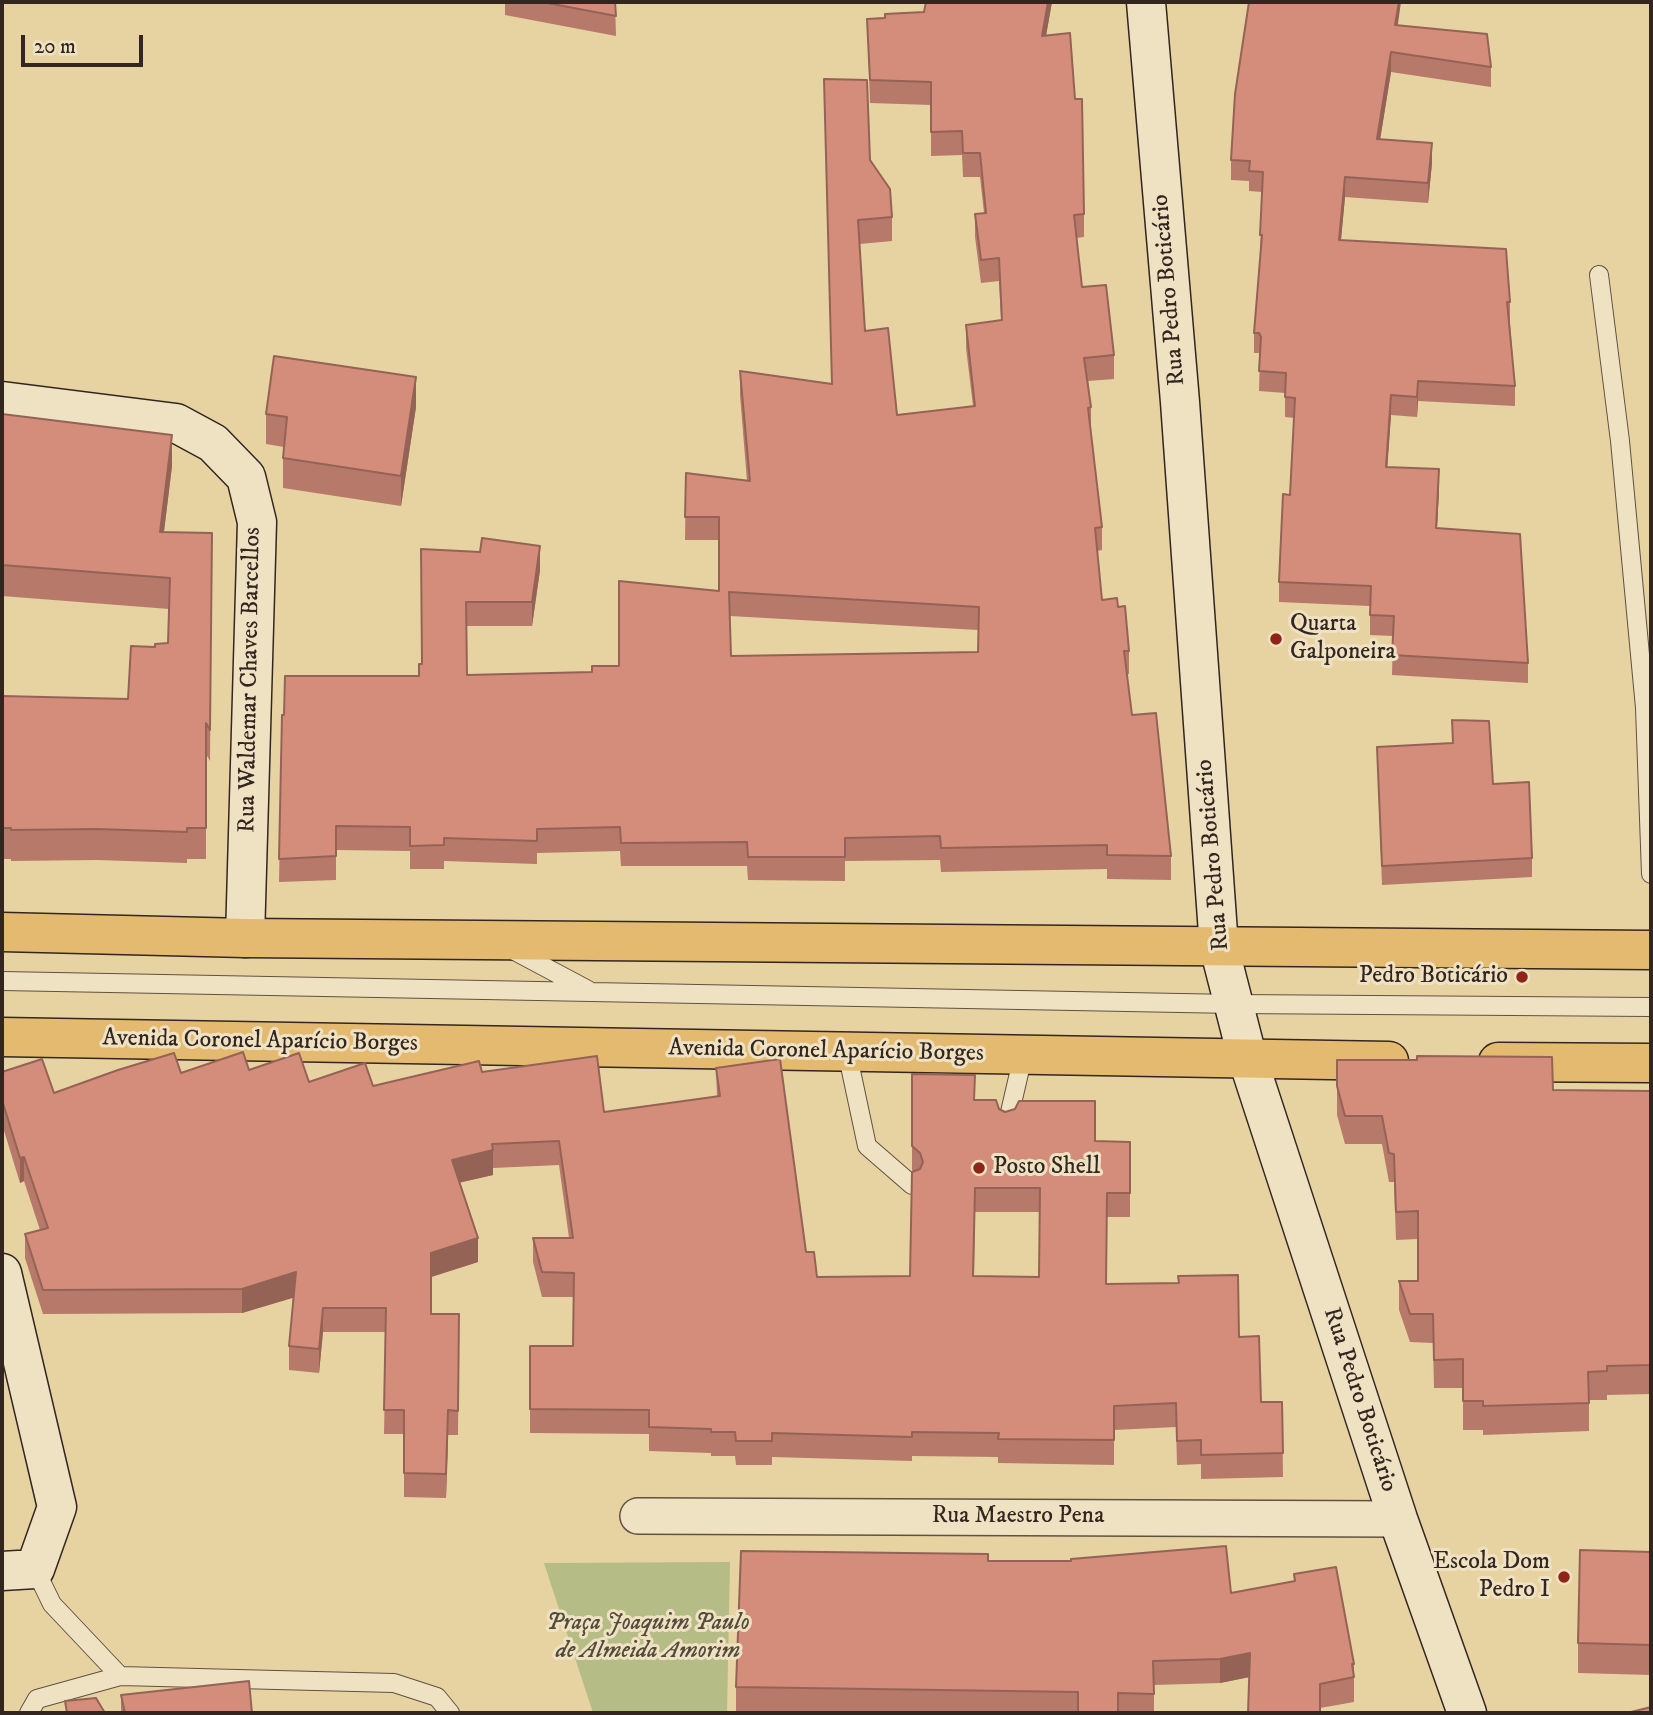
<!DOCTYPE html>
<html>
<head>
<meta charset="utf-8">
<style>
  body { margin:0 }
  #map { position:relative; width:1653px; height:1715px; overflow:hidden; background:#e7d3a2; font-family:"IM FELL DW Pica",serif }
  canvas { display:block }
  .frame { position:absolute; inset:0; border:4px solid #332621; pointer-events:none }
  .scale { position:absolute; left:21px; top:35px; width:122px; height:32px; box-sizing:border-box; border:4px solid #332621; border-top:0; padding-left:9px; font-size:21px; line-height:24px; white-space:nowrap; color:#332621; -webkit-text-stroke:5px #efe2c3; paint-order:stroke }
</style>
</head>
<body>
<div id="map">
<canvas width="1653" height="1715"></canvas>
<div class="frame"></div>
<div class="scale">20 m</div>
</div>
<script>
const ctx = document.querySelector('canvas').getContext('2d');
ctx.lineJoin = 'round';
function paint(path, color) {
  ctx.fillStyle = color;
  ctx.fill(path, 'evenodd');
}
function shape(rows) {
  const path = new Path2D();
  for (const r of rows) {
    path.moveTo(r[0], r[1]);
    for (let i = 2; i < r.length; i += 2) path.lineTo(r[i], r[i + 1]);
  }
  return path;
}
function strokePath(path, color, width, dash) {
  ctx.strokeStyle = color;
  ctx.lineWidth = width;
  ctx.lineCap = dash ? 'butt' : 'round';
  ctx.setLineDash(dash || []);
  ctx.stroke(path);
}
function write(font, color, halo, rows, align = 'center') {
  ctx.font = font + ' "IM FELL DW Pica",serif';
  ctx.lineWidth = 6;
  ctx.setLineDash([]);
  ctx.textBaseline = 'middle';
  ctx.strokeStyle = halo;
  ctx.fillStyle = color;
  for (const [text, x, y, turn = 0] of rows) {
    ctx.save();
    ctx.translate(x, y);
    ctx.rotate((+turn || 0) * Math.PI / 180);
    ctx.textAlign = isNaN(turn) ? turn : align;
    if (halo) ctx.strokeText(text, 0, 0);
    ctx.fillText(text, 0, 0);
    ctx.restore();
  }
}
paint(shape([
  [730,1562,727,1713,593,1713,544,1563]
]), '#b5bc85');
const lane = shape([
  [1599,275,1620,441,1645,708,1651,874],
  [511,949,588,990],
  [2,981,1234,1004,1651,1007],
  [847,1052,867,1146,912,1185],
  [1007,1125,1023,1056],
  [35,1569,52,1604,120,1676,394,1683,437,1697,450,1713],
  [29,1713,37,1699,120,1676]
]);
const street = shape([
  [638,1516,1398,1519]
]);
const secondary = shape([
  [1146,2,1180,402,1219,947,1248,1060,1398,1519,1467,1713],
  [2,401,176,423,213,443,246,477,257,522,245,938],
  [2,1273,57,1507,35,1569,2,1571]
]);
const primary = shape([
  [2,932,245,938,1651,950],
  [2,1037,1389,1061],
  [1498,1062,1651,1063]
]);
strokePath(lane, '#605141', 20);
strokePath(street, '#605141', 38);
strokePath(secondary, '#332621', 41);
strokePath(primary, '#332621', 41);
strokePath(lane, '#efe2c3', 18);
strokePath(street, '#efe2c3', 35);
strokePath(secondary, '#efe2c3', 38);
strokePath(primary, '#e4ba71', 38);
paint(shape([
  [505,2,615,2,616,36,505,15],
  [1052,2,1046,35,1084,214,1084,237,1076,238,1082,287,1114,355,1114,379,1088,381,1091,407,1091,431,1102,527,1102,550,1097,551,1102,600,1118,607,1129,651,1129,674,1127,674,1132,715,1171,856,1171,880,1107,879,1107,869,941,872,940,860,845,861,845,881,748,880,747,866,621,866,620,851,537,853,537,864,444,861,444,869,410,869,410,851,336,850,336,880,279,882,282,715,419,676,422,664,421,549,540,570,532,626,466,626,467,675,592,672,619,666,719,591,719,540,685,540,686,473,747,481,740,395,740,371,832,384,824,79,870,160,892,217,892,241,860,244,865,331,897,415,973,406,966,348,966,325,1001,320,999,281,981,283,975,237,975,214,984,213,980,177,963,177,962,155,931,156,931,105,870,103,867,19,885,18,924,12],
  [730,616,978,630,978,652,731,656],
  [1398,25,1491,67,1491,87,1391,72,1380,139,1432,163,1428,203,1345,197,1341,240,1510,302,1510,323,1515,386,1515,406,1418,401,1417,417,1391,415,1387,467,1439,489,1437,528,1528,663,1528,683,1392,675,1393,636,1370,635,1370,606,1279,602,1279,582,1290,495,1294,418,1285,417,1285,393,1259,391,1260,355,1259,353,1254,353,1254,333,1260,255,1262,192,1249,191,1249,181,1231,180,1231,160],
  [416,407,401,506,283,488,283,458,284,447,266,444,266,414],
  [2,414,172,466,164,532,212,533,210,761,206,754,206,859,187,859,187,863,97,860,11,861,11,859,2,859,2,696,128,699,155,647,168,643,169,609,2,596],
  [1452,720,1493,784,1532,858,1532,877,1382,885,1377,747,1452,743],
  [1337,1060,1553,1090,1651,1091,1651,1394,1607,1395,1607,1400,1589,1400,1589,1431,1483,1435,1483,1430,1463,1430,1463,1388,1434,1388,1433,1343,1410,1342,1399,1310,1399,1281,1418,1281,1418,1239,1396,1240,1394,1182,1389,1182,1382,1144,1345,1144,1337,1115],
  [716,1068,817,1277,910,1276,913,1171,912,1170,912,1074,1005,1112,1095,1141,1130,1142,1130,1217,1107,1217,1106,1284,1239,1337,1261,1402,1282,1402,1283,1477,1201,1479,1201,1464,1177,1465,1176,1427,1114,1430,1114,1465,998,1463,998,1457,912,1456,912,1461,772,1457,772,1465,736,1465,735,1456,711,1456,711,1453,649,1451,649,1434,530,1433,530,1346,573,1346,574,1297,542,1297,533,1262,533,1238,569,1238,559,1165,493,1168,493,1175,459,1183,478,1262,431,1277,431,1314,459,1314,458,1435,448,1435,446,1498,404,1497,404,1434,384,1434,386,1332,323,1332,319,1373,289,1370,289,1346,293,1297,242,1313,43,1314,25,1258,25,1234,40,1230,24,1181,20,1183,2,1124,2,1072,54,1093,181,1073,249,1070,309,1082,373,1086,482,1072,604,1112,717,1097],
  [975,1212,1040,1212,1039,1277,974,1276],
  [1651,1552,1651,1675,1578,1673,1578,1643],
  [988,1561,1231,1593,1294,1581,1294,1574,1354,1664,1354,1702,1320,1708,1320,1713,1248,1713,1249,1677,1220,1683,1154,1685,1154,1713,876,1713,736,1711,736,1687],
  [121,1695,252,1713,121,1713]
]), '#b6796a');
paint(shape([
  [1048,2,1052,2,1042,59,1042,36],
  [1399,2,1401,2,1395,45,1395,25],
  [1391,52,1391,72,1377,159,1377,139],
  [1432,143,1432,163,1428,203,1428,183],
  [1345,177,1345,197,1339,260,1339,240],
  [416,377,416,407,401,506,401,476],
  [1418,381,1418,401,1417,417,1417,397],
  [1391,395,1391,415,1386,487,1386,467],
  [172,435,172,466,160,563,160,532],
  [1439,469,1439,489,1436,548,1436,528],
  [540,546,540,570,532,626,532,602],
  [493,1150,493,1175,452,1184,452,1160],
  [24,1157,24,1181,20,1183,20,1158],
  [478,1238,478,1262,431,1277,431,1253],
  [296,1272,296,1297,242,1313,242,1289],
  [323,1308,323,1332,319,1373,319,1349],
  [448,1410,448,1435,446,1498,446,1474],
  [1250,1653,1250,1677,1220,1683,1220,1659]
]), '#946356');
const building = shape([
  [542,2,615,2,616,16,542,2],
  [926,2,1048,2,1042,36,1070,33,1075,99,1082,99,1084,214,1074,215,1082,287,1106,285,1114,355,1084,358,1091,407,1088,408,1102,527,1095,528,1102,600,1117,598,1118,607,1125,606,1129,651,1124,651,1132,715,1156,713,1171,856,1107,855,1107,845,941,848,940,836,845,838,845,857,748,857,747,842,621,843,620,827,537,829,537,841,444,838,444,845,410,846,410,827,336,826,336,856,279,859,282,715,284,715,285,676,419,676,419,664,422,664,421,549,480,552,482,538,540,546,532,602,466,602,467,675,592,672,592,666,619,666,619,581,719,591,719,517,685,517,686,473,750,481,740,371,832,384,824,79,867,80,870,160,890,189,892,217,858,220,865,331,888,328,897,415,975,406,966,325,1002,320,999,258,981,260,975,214,986,213,980,153,963,153,962,131,931,132,931,82,870,80,867,19,885,18,885,14,924,12,926,2],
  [729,592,979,607,978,652,731,656,729,592],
  [1249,2,1399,2,1395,25,1487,34,1491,67,1391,52,1377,139,1432,143,1428,183,1345,177,1339,240,1506,249,1510,302,1507,302,1515,386,1418,381,1417,397,1391,395,1386,467,1439,469,1436,528,1520,534,1528,663,1392,655,1394,616,1370,615,1371,586,1279,582,1283,494,1290,495,1295,398,1285,397,1286,373,1259,371,1261,337,1259,333,1254,333,1262,235,1260,235,1263,172,1249,171,1250,161,1231,160,1235,94,1249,2],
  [274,356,416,377,401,476,283,458,287,417,266,414,274,356],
  [2,414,172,435,160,532,212,533,210,730,206,723,206,828,187,828,187,832,97,829,11,830,11,828,2,828,2,696,128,699,131,646,155,647,155,644,168,643,170,578,2,565,2,414],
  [1452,720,1489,721,1493,784,1529,782,1532,858,1382,866,1377,747,1453,743,1452,720],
  [243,1052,249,1070,299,1053,309,1082,365,1063,373,1086,479,1061,482,1072,597,1056,604,1112,720,1096,716,1068,780,1059,806,1252,814,1252,817,1277,910,1276,912,1172,920,1169,923,1162,920,1153,912,1146,912,1074,975,1075,974,1100,996,1100,999,1109,1005,1112,1015,1109,1019,1101,1095,1101,1095,1141,1130,1142,1130,1193,1107,1193,1106,1284,1179,1283,1178,1276,1238,1275,1239,1337,1259,1336,1261,1402,1282,1402,1283,1453,1201,1455,1201,1440,1177,1441,1176,1403,1114,1406,1114,1440,998,1439,999,1433,912,1432,912,1437,772,1433,772,1441,736,1441,735,1432,711,1432,711,1429,649,1427,649,1410,530,1409,530,1346,573,1346,574,1273,542,1272,533,1238,573,1238,559,1141,492,1144,493,1150,452,1160,478,1238,431,1253,431,1314,459,1314,458,1411,448,1410,446,1474,404,1473,404,1410,384,1410,386,1308,323,1308,319,1349,289,1346,296,1272,242,1289,43,1290,25,1234,48,1228,24,1157,20,1158,2,1100,2,1072,42,1059,54,1093,118,1070,174,1053,181,1073,243,1052],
  [975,1188,1040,1188,1039,1277,973,1276,975,1188],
  [1417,1056,1552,1057,1553,1090,1651,1091,1651,1365,1607,1366,1607,1371,1588,1372,1589,1403,1483,1406,1483,1401,1463,1401,1463,1359,1434,1360,1433,1314,1410,1314,1399,1281,1418,1281,1418,1211,1396,1212,1394,1154,1389,1153,1382,1116,1345,1116,1337,1086,1337,1060,1417,1060,1417,1056],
  [1226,1546,1231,1593,1295,1581,1294,1574,1336,1567,1354,1664,1352,1664,1354,1677,1320,1684,1320,1713,1248,1713,1250,1653,1220,1659,1153,1661,1154,1694,1118,1693,1118,1713,1078,1713,1078,1692,736,1687,741,1551,988,1554,988,1561,1071,1561,1071,1559,1226,1546],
  [1580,1550,1651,1552,1651,1645,1578,1643,1580,1550],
  [249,1681,252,1713,125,1713,121,1695,249,1681],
  [96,1698,105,1713,67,1713,65,1701,96,1698],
  [1651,1707,1651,1713,1627,1713,1651,1707]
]);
paint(building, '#d48d7b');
strokePath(building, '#946356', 2);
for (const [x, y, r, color] of [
  [1276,639,7,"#8f2418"],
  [1522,977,7,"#8f2418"],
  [979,1168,7,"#8f2418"],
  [1564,1577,7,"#8f2418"]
]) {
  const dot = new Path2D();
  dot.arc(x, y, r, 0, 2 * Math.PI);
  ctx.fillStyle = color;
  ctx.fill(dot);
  strokePath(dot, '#efe2c3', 2.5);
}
write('24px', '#332621', '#efe2c3', [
  ["Rua Pedro Boticário",1170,290,-95],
  ["Rua Waldemar Chaves Barcellos",251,680,-89],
  ["Rua Pedro Boticário",1214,855,-95],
  ["Avenida Coronel Aparício Borges",260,1042,1],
  ["Avenida Coronel Aparício Borges",826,1052,1],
  ["Rua Pedro Boticário",1359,1400,72],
  ["Rua Maestro Pena",1018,1517]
]);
write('24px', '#332621', '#efe2c3', [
  ["Quarta",1290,625],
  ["Galponeira",1290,653],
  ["Pedro Boticário",1508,977,"right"],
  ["Posto Shell",993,1168],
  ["Escola Dom",1550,1563,"right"],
  ["Pedro I",1550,1591,"right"]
], 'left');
write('italic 24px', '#544c3a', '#efe2c3', [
  ["Praça Joaquim Paulo",648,1624],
  ["de Almeida Amorim",648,1652]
]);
</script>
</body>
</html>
